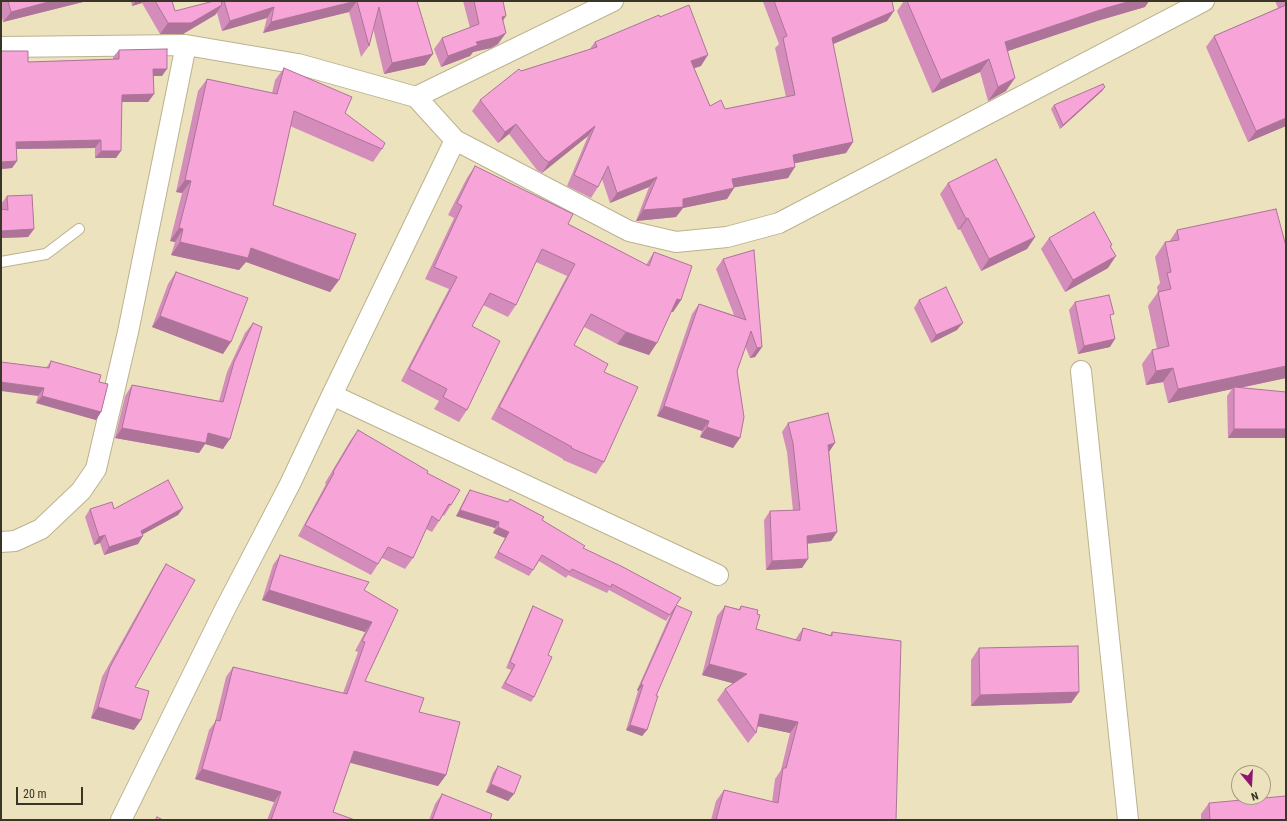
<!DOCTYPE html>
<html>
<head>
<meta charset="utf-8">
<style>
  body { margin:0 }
  #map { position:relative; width:1287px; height:821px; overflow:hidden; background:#ece3be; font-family:"Roboto Condensed",sans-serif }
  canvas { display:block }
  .frame { position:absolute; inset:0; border:2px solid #393527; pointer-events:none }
  .north { position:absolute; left:1231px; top:765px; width:40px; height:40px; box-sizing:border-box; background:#ece3be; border:1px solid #a49d82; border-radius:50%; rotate:162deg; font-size:11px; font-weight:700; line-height:16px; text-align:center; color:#393527 }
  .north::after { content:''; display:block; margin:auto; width:14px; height:18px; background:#901573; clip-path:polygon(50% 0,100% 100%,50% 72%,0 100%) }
  .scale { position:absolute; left:16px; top:787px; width:67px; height:18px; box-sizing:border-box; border:2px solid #393527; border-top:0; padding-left:5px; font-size:12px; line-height:14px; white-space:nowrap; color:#393527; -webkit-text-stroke:3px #ece3be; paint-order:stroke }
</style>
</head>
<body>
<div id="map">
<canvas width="1287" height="821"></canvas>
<div class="frame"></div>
<div class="north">N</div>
<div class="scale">20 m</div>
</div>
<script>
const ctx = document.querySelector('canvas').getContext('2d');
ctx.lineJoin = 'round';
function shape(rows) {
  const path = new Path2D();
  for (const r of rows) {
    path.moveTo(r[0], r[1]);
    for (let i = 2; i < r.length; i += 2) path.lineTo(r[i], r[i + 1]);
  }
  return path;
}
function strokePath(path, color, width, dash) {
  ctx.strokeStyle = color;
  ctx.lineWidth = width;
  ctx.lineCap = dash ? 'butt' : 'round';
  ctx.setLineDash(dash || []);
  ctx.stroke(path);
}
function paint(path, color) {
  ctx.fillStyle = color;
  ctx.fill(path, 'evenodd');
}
const lane = shape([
  [1,262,46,254,79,229]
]);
const street = shape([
  [1,47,186,45,298,64,416,97,455,140,629,231,676,242,727,237,779,223,1204,1],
  [416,97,613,1],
  [1081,371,1128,820],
  [332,395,718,575],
  [1,542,15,541,41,529,81,491,96,469,128,332,186,45],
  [121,820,225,609,290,484,332,395,455,140]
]);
strokePath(lane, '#bbb28e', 12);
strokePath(street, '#bbb28e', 22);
strokePath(lane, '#fff', 10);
strokePath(street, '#fff', 20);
paint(shape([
  [1,1,87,1,3,22,1,13],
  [131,1,172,1,175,11,221,2,222,1,417,1,425,65,384,74,373,28,369,46,361,57,349,12,263,33,267,18,222,31,217,13,215,15,183,34,160,34,142,3,132,6],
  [463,1,503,1,503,21,498,44,491,48,473,52,470,56,441,67,434,49,442,38,470,28],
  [763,1,892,1,894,11,887,21,833,44,853,142,846,153,795,163,788,178,734,187,734,188,727,199,683,208,676,217,636,221,649,187,610,203,602,179,598,187,591,198,567,186,588,136,542,173,537,170,509,134,498,143,472,111,480,100,521,71,589,50,595,42,660,17,701,66,694,68,710,106,725,109,786,97,775,48,779,44,763,2],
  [904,1,1149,1,1145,7,1097,21,1008,51,1006,91,988,101,980,72,932,93,897,11],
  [1275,1,1286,1,1286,126,1248,142,1206,47,1214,36,1278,8],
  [119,50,162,76,153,76,154,94,148,102,122,102,116,158,95,158,95,148,16,149,17,161,12,168,1,169,1,51,28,62,113,59,113,57],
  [284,68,345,113,382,149,373,162,290,126,273,205,339,280,330,292,246,262,239,270,171,255,175,242,170,241,182,193,176,192,198,91,207,79,272,93,275,80],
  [1105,87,1102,91,1060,129,1051,109,1054,105],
  [475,166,568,224,646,265,654,252,681,300,673,312,671,312,649,355,617,344,584,327,574,345,604,372,604,462,596,474,563,460,563,459,491,419,567,276,536,262,516,305,508,317,483,305,472,326,467,410,459,422,434,409,439,401,401,381,449,289,425,279,454,218,448,215,467,178],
  [948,183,1035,237,1027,249,981,271,960,229,958,230,940,194],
  [7,196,34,229,28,237,1,238,1,204],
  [1177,230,1286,378,1240,388,1286,392,1286,438,1228,438,1227,396,1232,389,1168,403,1163,382,1146,385,1142,364,1152,350,1157,349,1148,306,1158,292,1157,287,1160,283,1155,257,1165,242,1169,242],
  [1049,238,1111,247,1108,268,1065,292,1041,249],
  [723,259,762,347,755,357,750,358,745,346,737,371,740,438,733,448,700,437,702,431,657,416,692,314,699,304,734,315,716,269],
  [176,272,223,354,152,327,168,284],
  [919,300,957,330,931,343,914,308],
  [1075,302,1111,319,1110,347,1078,354,1069,310],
  [253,323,223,449,205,444,199,453,115,438,125,396,132,385,219,401,227,372,245,333],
  [51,361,99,382,101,412,96,420,36,403,46,368],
  [788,423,829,452,837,532,831,541,807,544,802,568,766,570,764,520,770,511,793,511,787,452,782,432],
  [358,430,427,473,451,505,444,516,443,515,432,532,426,529,413,558,405,569,382,558,371,575,298,536,326,484,325,483,350,441],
  [470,490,542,520,583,548,676,605,656,696,647,730,642,736,626,730,638,691,637,690,671,613,666,621,609,590,607,593,568,575,566,578,539,561,529,576,494,558,505,538,493,533,495,528,456,516,466,496],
  [183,508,178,515,143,534,138,544,104,555,100,543,94,545,85,517,90,509,114,509],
  [280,555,364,590,398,610,365,681,419,712,446,775,438,786,350,762,333,812,355,820,267,820,274,802,195,779,209,730,215,722,226,677,233,667,343,693,358,652,355,651,365,632,262,600,273,565],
  [166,564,135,687,134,730,91,718,102,677,159,575],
  [533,606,548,655,534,697,531,702,501,688,511,670,506,668,530,612],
  [725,606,739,609,741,606,757,614,756,629,795,640,803,628,830,635,832,632,896,820,711,820,716,801,724,790,772,802,775,779,781,770,790,733,757,726,756,733,748,743,717,700,725,689,733,683,702,675,717,616],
  [979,648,1079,692,1071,703,971,706,971,660],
  [498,766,514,794,508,801,486,792,493,773],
  [442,794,490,820,429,820,435,804],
  [1209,803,1286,820,1201,820,1201,814]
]), '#d48dbb');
paint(shape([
  [52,1,87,1,3,22,11,12],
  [136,1,143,1,142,3,132,6],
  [357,1,349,12,263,33,271,22],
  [1131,1,1149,1,1145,7,1097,21,996,55,1005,42,1106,8],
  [222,5,215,15,183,34,160,34,168,23],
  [274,7,267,18,222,31,230,21],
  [894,11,887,21,824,48,832,38],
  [506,16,499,27,502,17],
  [506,33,498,44,491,48,473,52,470,56,441,67,448,56,476,42],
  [433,54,425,65,384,74,392,63],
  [708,55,701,66,683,72,691,61],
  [989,59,980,72,932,93,941,80],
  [153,69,167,69,162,76,148,76],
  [1015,78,1006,91,988,101,998,87],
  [1105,87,1102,91,1060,129,1063,125],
  [154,94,148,102,117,102,122,95],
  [1286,118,1286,126,1248,142,1256,131],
  [516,124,509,134,498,143,505,132],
  [595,126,588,136,542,173,549,162],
  [101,140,95,148,11,149,16,142],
  [853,142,846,153,786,165,793,155],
  [101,151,121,151,116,158,95,158],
  [17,161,12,168,1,169,1,162],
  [795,167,788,178,725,189,732,179],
  [657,177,649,187,610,203,617,193],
  [185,180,191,181,182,193,176,192],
  [734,188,727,199,683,208,676,217,636,221,643,210,683,199],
  [968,218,960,229,958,230,966,219],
  [179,228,183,229,175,242,170,241],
  [34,229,28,237,1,238,1,231],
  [1035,237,1027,249,981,271,989,259],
  [180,242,251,248,339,280,330,292,246,262,239,270,171,255],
  [1116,256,1108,268,1065,292,1073,280],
  [677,299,681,300,673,312,669,311],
  [160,316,231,342,223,354,152,327],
  [963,323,957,330,931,343,936,335],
  [626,332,657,343,649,355,617,344],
  [1115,339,1110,347,1078,354,1084,346],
  [762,347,755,357,750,358,757,348],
  [1286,366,1286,378,1234,389,1234,387,1232,389,1168,403,1178,389],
  [1173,368,1163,382,1146,385,1156,371],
  [1,382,44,388,38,396,1,391],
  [42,396,101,412,96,420,36,403],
  [664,406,709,421,702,431,657,416],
  [707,427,740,438,733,448,700,437],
  [122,428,208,433,230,439,223,449,205,444,199,453,115,438],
  [1234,429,1286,429,1286,438,1228,438],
  [835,443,829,452,828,445],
  [183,508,178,515,136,538,141,531],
  [460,510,499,522,495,528,456,516],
  [498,527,509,532,505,538,493,533],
  [837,532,831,541,801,544,807,536],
  [105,535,100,543,94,545,99,537],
  [143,536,138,544,104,555,109,547],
  [808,559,802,568,766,570,772,561],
  [269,590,372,622,365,632,262,600],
  [709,664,747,674,739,685,702,675],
  [641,684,643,685,638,691,637,690],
  [1079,692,1071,703,971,706,980,695],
  [98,707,141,720,134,730,91,718],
  [760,714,798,722,790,733,752,725],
  [630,725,647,730,642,736,626,730],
  [354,751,446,775,438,786,347,762],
  [202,769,281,792,274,802,195,779],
  [491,784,514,794,508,801,486,792]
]), '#ad7398');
const building = shape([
  [8,1,52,1,11,12,8,1],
  [155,1,172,1,175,11,214,1,221,1,222,5,191,23,168,23,155,1],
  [224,1,356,1,271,22,274,7,230,21,224,1],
  [357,1,417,1,433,54,392,63,379,7,369,46,357,1],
  [474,1,503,1,506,16,502,17,506,33,498,37,476,42,478,45,448,56,442,38,479,24,474,1],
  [774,1,892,1,894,11,832,38,853,142,793,155,795,167,732,179,734,188,683,199,683,207,643,210,657,177,617,193,608,166,598,187,574,175,595,126,549,162,544,159,516,124,505,132,480,100,519,69,521,71,597,47,595,42,659,15,660,17,689,5,708,55,691,61,710,106,721,100,725,109,795,95,783,38,787,36,774,1],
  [907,1,1131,1,1106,8,1005,42,1015,78,998,87,989,59,941,80,907,1],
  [1286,5,1286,118,1256,131,1214,36,1286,5],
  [167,49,167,69,153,69,154,94,122,95,121,151,101,151,101,140,16,142,17,161,1,162,1,51,28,51,28,62,119,59,119,50,167,49],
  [284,68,352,97,345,113,385,143,382,149,294,111,273,205,356,234,339,280,251,248,248,258,180,242,183,229,179,228,191,181,185,180,207,79,277,94,284,68],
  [1103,84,1105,87,1063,125,1054,105,1103,84],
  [996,159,1035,237,989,259,968,218,966,219,948,183,996,159],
  [475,166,573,214,568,224,649,266,654,252,692,266,681,300,677,299,657,343,626,332,591,314,574,345,608,364,604,372,638,387,604,462,571,448,572,447,499,407,575,264,542,249,516,305,490,293,472,326,500,341,467,410,443,397,447,389,409,369,457,277,434,267,462,206,457,203,475,166],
  [32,195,34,229,1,231,1,209,8,210,7,196,32,195],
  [1276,209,1286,246,1286,366,1178,389,1173,368,1156,371,1152,350,1169,346,1158,292,1171,289,1167,273,1171,272,1165,242,1179,240,1177,230,1276,209],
  [1094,212,1112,245,1110,246,1116,256,1073,280,1049,238,1094,212],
  [754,250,762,347,757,348,751,331,737,371,744,417,740,438,707,427,709,421,664,406,699,304,746,320,723,259,754,250],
  [176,272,248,298,231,342,160,316,176,272],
  [946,287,963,323,936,335,919,300,946,287],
  [1109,295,1114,314,1110,315,1115,339,1084,346,1075,302,1109,295],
  [253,323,262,327,230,439,208,433,206,443,122,428,132,385,223,402,234,362,253,323],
  [51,361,101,375,99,382,108,384,101,412,42,396,44,388,1,382,1,362,49,368,51,361],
  [1234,387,1286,392,1286,429,1234,429,1234,387],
  [828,413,835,443,828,445,837,532,807,536,808,559,772,561,770,511,800,510,793,443,788,423,828,413],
  [358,430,428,471,427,473,460,490,451,505,449,504,439,521,432,516,413,558,388,547,378,564,305,525,334,473,333,472,358,430],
  [168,480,183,508,141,531,143,536,109,547,105,535,99,537,90,509,112,502,114,509,168,480],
  [470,490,508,502,510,499,544,517,542,520,585,546,583,548,621,566,681,598,676,605,692,612,656,696,658,696,647,730,630,725,643,685,641,684,676,606,670,615,612,584,611,587,572,569,570,572,542,555,533,570,498,552,509,532,498,527,499,522,460,510,470,490],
  [280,555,369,582,364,590,398,610,365,681,424,698,419,712,460,722,446,775,354,751,333,812,355,820,271,820,281,792,202,769,216,720,220,721,233,667,347,694,365,642,362,641,372,622,269,590,280,555],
  [166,564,195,580,135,687,149,691,141,720,98,707,110,667,166,564],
  [533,606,563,620,548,655,552,657,534,697,505,683,515,665,510,662,533,606],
  [725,606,740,610,741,606,758,610,757,614,760,615,756,629,800,641,803,628,832,636,832,632,901,641,896,820,716,820,724,790,778,803,783,768,786,768,798,722,760,714,756,733,725,689,747,674,709,664,725,606],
  [1078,646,1079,692,980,695,979,648,1078,646],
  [498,766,521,776,514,794,491,784,498,766],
  [442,794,492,814,490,820,432,820,442,794],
  [1286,796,1286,820,1210,820,1209,803,1286,796],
  [157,817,163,820,155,820,157,817]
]);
paint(building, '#f7a4d9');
strokePath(building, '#ad7398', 1);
</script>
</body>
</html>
